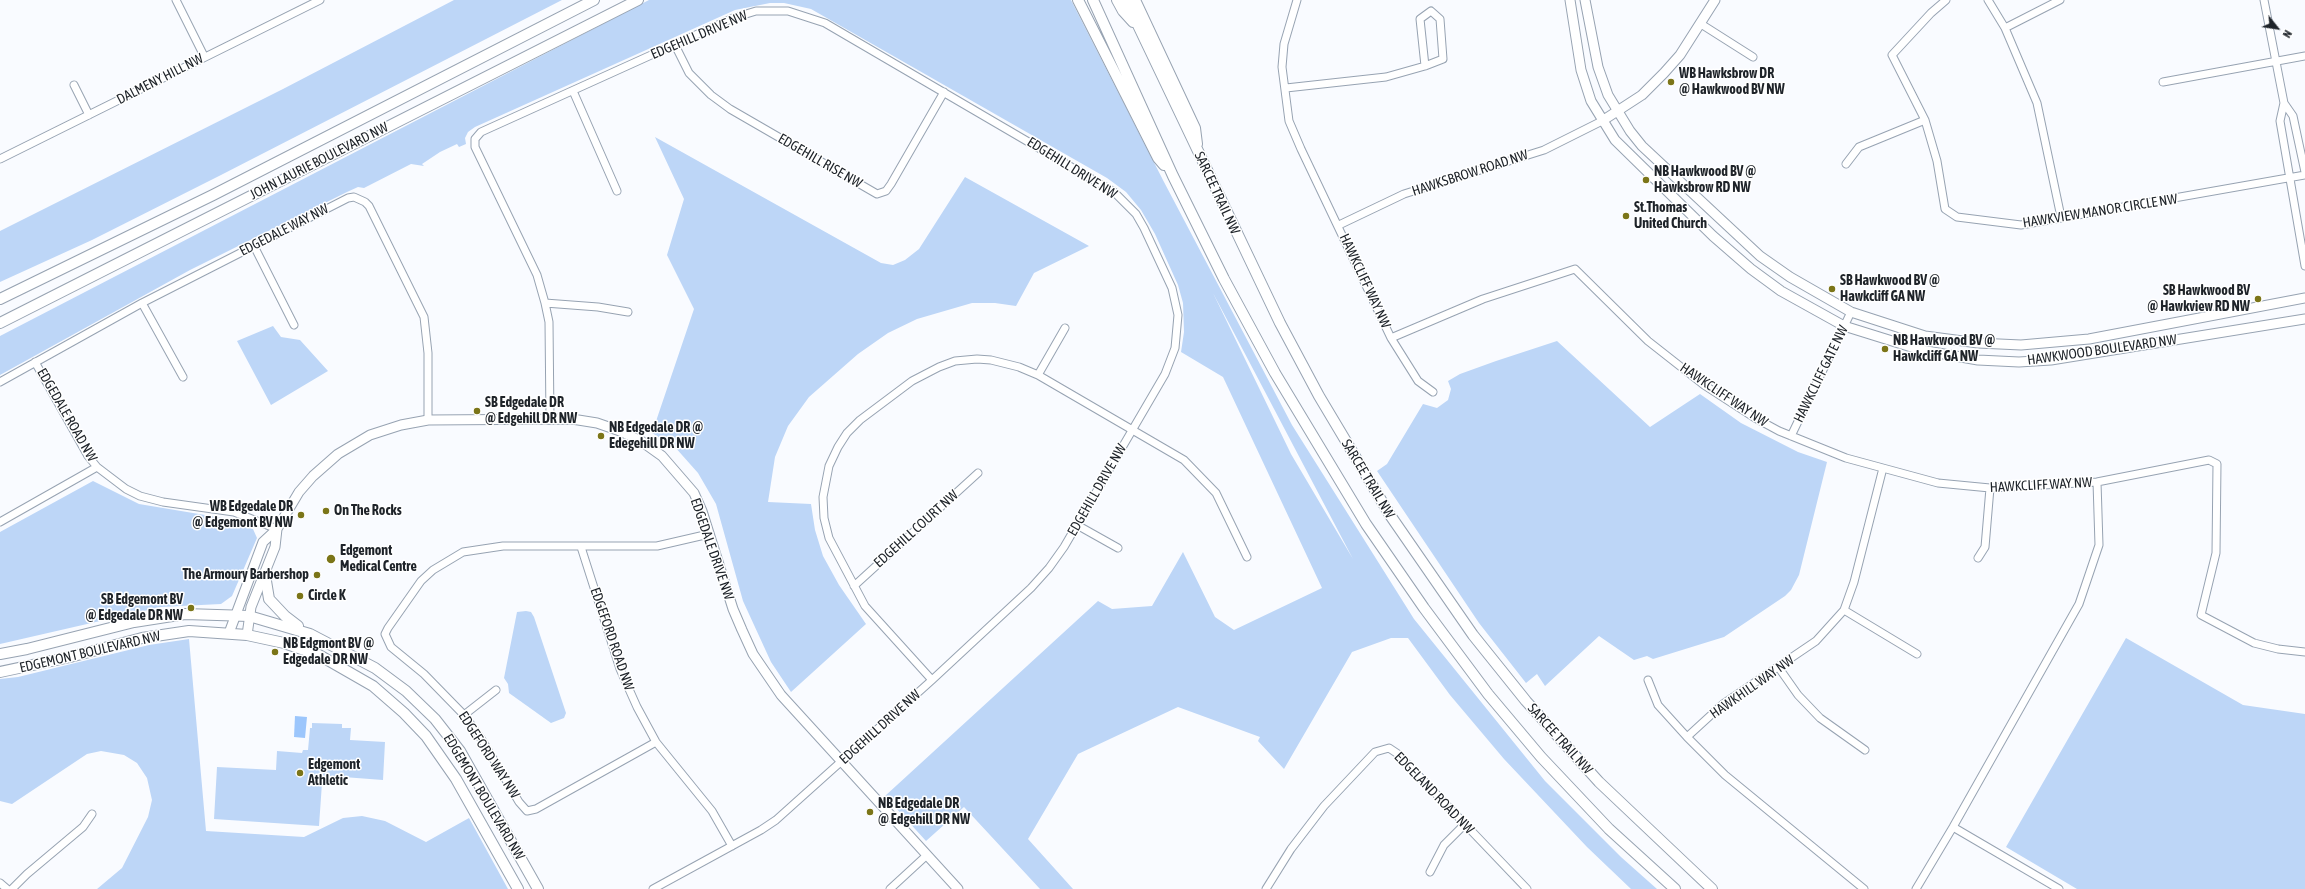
<!DOCTYPE html>
<html>
<head>
<meta charset="utf-8">
<style>
  body { margin:0 }
  #map { position:relative; width:2305px; height:889px; overflow:hidden; background:#f9fbff; font-family:"Asap Condensed",sans-serif }
  canvas { display:block }
  .north { position:absolute; left:2257px; top:8px; width:40px; height:40px; -webkit-text-stroke:3px #fff; paint-order:stroke; rotate:120deg; font-size:11px; font-weight:700; line-height:16px; text-align:center; color:#1e2329 }
  .north::after { content:''; display:block; margin:auto; width:14px; height:18px; background:#1e2329; clip-path:polygon(50% 0,100% 100%,50% 72%,0 100%) }
</style>
</head>
<body>
<div id="map">
<canvas width="2305" height="889"></canvas>
<div class="north">N</div>
</div>
<script>
const ctx = document.querySelector('canvas').getContext('2d');
ctx.lineJoin = 'round';
function paint(path, color) {
  ctx.fillStyle = color;
  ctx.fill(path, 'evenodd');
}
function shape(rows) {
  const path = new Path2D();
  for (const r of rows) {
    path.moveTo(r[0], r[1]);
    for (let i = 2; i < r.length; i += 2) path.lineTo(r[i], r[i + 1]);
  }
  return path;
}
function strokePath(path, color, width, dash) {
  ctx.strokeStyle = color;
  ctx.lineWidth = width;
  ctx.lineCap = dash ? 'butt' : 'round';
  ctx.setLineDash(dash || []);
  ctx.stroke(path);
}
function write(font, color, halo, rows, align = 'center') {
  ctx.font = font + ' "Asap Condensed",sans-serif';
  ctx.lineWidth = 3;
  ctx.setLineDash([]);
  ctx.textBaseline = 'middle';
  ctx.strokeStyle = halo;
  ctx.fillStyle = color;
  for (const [text, x, y, turn = 0] of rows) {
    ctx.save();
    ctx.translate(x, y);
    ctx.rotate((+turn || 0) * Math.PI / 180);
    ctx.textAlign = isNaN(turn) ? turn : align;
    if (halo) ctx.strokeText(text, 0, 0);
    ctx.fillText(text, 0, 0);
    ctx.restore();
  }
}
paint(shape([
  [454,0,562,0,221,175,92,240,0,282,0,231,283,89],
  [649,0,1071,0,1164,182,1292,425,1414,619,1545,781,1621,857,1657,889,1631,889,1587,847,1504,759,1450,695,1408,638,1391,638,1352,652,1284,769,1258,741,1260,737,1178,707,1078,754,1028,839,1073,889,1040,889,964,807,926,841,885,796,1098,601,1112,609,1152,606,1183,552,1215,617,1234,630,1322,588,1223,377,1181,352,1184,332,1183,303,1178,285,1155,234,1141,210,1126,192,1107,178,811,9,784,3,770,3,735,10,475,127,468,132,465,138,466,144,459,147,457,144,440,152,422,164,424,166,411,164,364,188,358,187,347,192,190,270,0,375,0,336],
  [1213,293,1353,559,1291,454],
  [655,137,881,263,893,265,905,260,919,249,965,177,1089,246,1034,273,1016,306,995,303,972,303,917,319,888,333,858,354,809,397,788,426,775,457,768,502,811,504,815,530,823,556,839,585,866,624,791,692,771,662,743,601,716,504,698,473,674,446,652,433,694,309,667,255,684,199],
  [273,326,281,337,300,340,328,371,271,405,237,341],
  [1557,341,1650,427,1700,394,1741,423,1798,452,1827,462,1799,575,1791,590,1785,596,1724,637,1653,659,1647,656,1634,660,1599,636,1545,686,1537,674,1526,683,1479,623,1377,471,1387,464,1423,404,1437,408,1448,400,1451,389,1448,381,1460,374,1496,361],
  [93,481,139,504,229,519,253,529,257,538,232,596,221,604,161,607,0,644,0,532],
  [526,611,531,612,534,617,566,713,564,718,551,723,509,693,508,684,504,678,517,612],
  [2126,638,2243,705,2305,714,2305,889,2077,889,2006,847],
  [189,639,206,831,304,837,343,818,362,816,385,821,426,842,469,818,508,889,97,889,122,868,148,817,152,800,147,778,137,763,124,755,101,751,87,754,12,804,0,801,0,679,18,677,149,645],
  [312,723,342,724,342,728,351,728,350,740,385,742,383,780,330,776,330,783,322,783,319,826,214,819,217,767,276,770,277,751,302,753,303,750,308,750,310,728,312,728]
]), '#bdd6f7');
paint(shape([
  [295,716,307,717,305,738,294,737]
]), '#9cc6fc');
const minor = shape([
  [176,0,204,56],
  [1297,0,1284,44,1282,67,1289,121,1301,149,1391,338,1418,381,1433,392],
  [1946,0,1931,13,1892,55,1925,120,1937,161,1945,209,1957,217,2021,225,2305,175],
  [1988,0,2005,28,2060,0],
  [2264,0,2284,103,2280,121,2305,266],
  [1701,24,1753,57],
  [2005,28,2037,103,2061,217],
  [675,45,689,73,711,95,730,109,877,194,886,191,891,184,944,92],
  [2163,82,2305,56],
  [74,85,89,115],
  [1286,88,1386,77,1425,66,1443,59,1440,19,1431,11,1420,19,1425,66],
  [573,91,617,191],
  [2284,103,2293,116,2305,172],
  [0,159,320,0],
  [1846,164,1859,147,1925,120],
  [1339,225,1404,194,1544,150,1602,121],
  [254,246,294,325],
  [142,303,183,377],
  [545,303,598,307,628,312],
  [1391,338,1483,299,1575,269,1648,341,1704,385,1755,418,1779,431,1846,458,1938,483,1990,488,2097,482,2209,460,2217,464,2216,553,2201,615,2254,643,2278,649,2305,652],
  [35,362,88,456,97,467,126,489,140,496,163,502,234,512,277,529],
  [1038,375,1065,328],
  [0,382,142,303,348,198,354,197,365,202,369,206,424,317,428,353,428,420],
  [550,420,549,322,545,303,537,275,475,147,475,139,481,132,733,18,756,11,788,11,825,23,1114,192,1136,214,1144,228,1172,288,1178,315,1175,348,1165,374,1064,547,1049,568,1031,588,932,680,776,820,761,830,653,889],
  [1791,436,1851,312],
  [0,522,97,467],
  [1077,525,1118,548],
  [581,547,620,669,637,707,656,742,712,811,732,846],
  [1978,558,1985,547,1990,488],
  [854,586,978,473],
  [1844,610,1917,654],
  [1779,668,1798,695,1820,718,1865,750],
  [932,680,865,606,829,538,824,518,823,497,829,466,838,447,847,433,860,420,912,381,939,367,955,361,977,359,991,360,1019,367,1038,375,1184,460,1216,493,1247,557],
  [1648,680,1658,705,1687,737,1725,775,1864,889],
  [464,715,496,690],
  [1687,737,1723,704,1816,641,1844,610,1854,582,1883,468],
  [656,742,536,809,527,811,519,802,482,740,464,715,424,674,391,647,385,634,388,628,421,581,433,570,463,552,503,546,657,546,709,534],
  [1953,827,2059,889],
  [1430,872,1444,845,1465,824],
  [0,883,7,889],
  [12,889,27,874,83,827,92,814],
  [890,889,927,855],
  [1266,889,1291,849,1324,806,1375,752,1389,748,1398,754,1527,889],
  [1916,889,1953,827,2079,604,2099,545,2097,482]
]);
const tertiary = shape([
  [1570,0,1581,70,1591,101,1615,140,1713,236,1751,269,1781,291,1844,326,1921,350,1978,360,2019,362,2051,360,2305,319],
  [1585,0,1598,67,1608,95,1630,131,1642,146,1760,256,1790,277,1851,312,1925,336,1978,343,2021,345,2089,339,2305,298],
  [1602,121,1642,95,1664,73,1680,55,1715,0],
  [229,633,263,542,277,529,299,492,313,476,338,454,370,435,401,425,428,420,572,419,597,423,620,431,641,441,662,456,694,493,702,511,733,609,742,630,753,654,781,695,958,889],
  [247,635,251,607,275,547,277,529]
]);
const secondary = shape([
  [1078,0,1158,158,1164,165],
  [1093,0,1173,176,1224,279,1275,373,1366,524,1424,608,1488,694,1541,757,1609,829,1675,889],
  [1117,0,1123,11,1133,22],
  [1126,0,1280,323,1319,396,1390,515,1473,635,1526,701,1599,782,1712,889],
  [1135,0,1195,128,1197,144],
  [0,299,213,195,594,0],
  [0,323,638,0],
  [265,575,269,599,285,616,298,626],
  [0,654,27,649,134,622,185,614,249,616,310,634,375,668,406,691,435,719,460,751,538,889],
  [0,672,70,657,142,638,189,631,247,635,284,643,319,655,373,686,404,713,426,736,456,779,518,889]
]);
strokePath(minor, '#97a3b2', 9);
strokePath(tertiary, '#97a3b2', 11);
strokePath(secondary, '#97a3b2', 12);
strokePath(minor, '#fff', 7);
strokePath(tertiary, '#fff', 9);
strokePath(secondary, '#fff', 10);
for (const [x, y, r, color] of [
  [1671,82,4,"#7b7518"],
  [1646,180,4,"#7b7518"],
  [1626,216,4,"#7b7518"],
  [1832,289,4,"#7b7518"],
  [2258,299,4,"#7b7518"],
  [1885,349,4,"#7b7518"],
  [477,411,4,"#7b7518"],
  [601,436,4,"#7b7518"],
  [326,511,4,"#7b7518"],
  [301,515,4,"#7b7518"],
  [331,559,5,"#7b7518"],
  [317,575,4,"#7b7518"],
  [300,596,4,"#7b7518"],
  [191,608,4,"#7b7518"],
  [275,652,4,"#7b7518"],
  [300,773,4,"#7b7518"],
  [870,812,4,"#7b7518"]
]) {
  const dot = new Path2D();
  dot.arc(x, y, r, 0, 2 * Math.PI);
  ctx.fillStyle = color;
  ctx.fill(dot);
  strokePath(dot, '#fff', 1.5);
}
write('14px', '#1e2329', '#fff', [
  ["EDGEHILL DRIVE NW",699,35,-23],
  ["DALMENY HILL NW",160,79,-27],
  ["JOHN LAURIE BOULEVARD NW",319,161,-27],
  ["EDGEHILL RISE NW",820,161,30],
  ["EDGEHILL DRIVE NW",1072,168,32],
  ["HAWKSBROW ROAD NW",1470,173,-18],
  ["SARCEE TRAIL NW",1217,193,65],
  ["HAWKVIEW MANOR CIRCLE NW",2100,211,-9],
  ["EDGEDALE WAY NW",284,230,-27],
  ["HAWKCLIFF WAY NW",1365,281,65],
  ["HAWKWOOD BOULEVARD NW",2102,350,-8],
  ["HAWKCLIFF GATE NW",1821,374,-64],
  ["HAWKCLIFF WAY NW",1724,395,34],
  ["EDGEDALE ROAD NW",67,415,60],
  ["SARCEE TRAIL NW",1368,479,59],
  ["HAWKCLIFF WAY NW",2041,485,-3],
  ["EDGEHILL DRIVE NW",1097,490,-60],
  ["EDGEHILL COURT NW",916,529,-42],
  ["EDGEDALE DRIVE NW",712,549,71],
  ["EDGEFORD ROAD NW",612,639,71],
  ["EDGEMONT BOULEVARD NW",90,652,-13],
  ["HAWKHILL WAY NW",1752,687,-35],
  ["EDGEHILL DRIVE NW",880,727,-42],
  ["SARCEE TRAIL NW",1560,739,48],
  ["EDGEFORD WAY NW",489,755,57],
  ["EDGELAND ROAD NW",1434,793,46],
  ["EDGEMONT BOULEVARD NW",484,797,59]
]);
write('bold 14px', '#1e2329', '#fff', [
  ["WB Hawksbrow DR",1679,74],
  ["@ Hawkwood BV NW",1679,90],
  ["NB Hawkwood BV @",1654,172],
  ["Hawksbrow RD NW",1654,188],
  ["St.Thomas",1634,208],
  ["United Church",1634,224],
  ["SB Hawkwood BV @",1840,281],
  ["Hawkcliff GA NW",1840,297],
  ["SB Hawkwood BV",2250,291,"right"],
  ["@ Hawkview RD NW",2250,307,"right"],
  ["NB Hawkwood BV @",1893,341],
  ["Hawkcliff GA NW",1893,357],
  ["SB Edgedale DR",485,403],
  ["@ Edgehill DR NW",485,419],
  ["NB Edgedale DR @",609,428],
  ["Edegehill DR NW",609,444],
  ["WB Edgedale DR",293,507,"right"],
  ["@ Edgemont BV NW",293,523,"right"],
  ["On The Rocks",334,511],
  ["Edgemont",340,551],
  ["Medical Centre",340,567],
  ["The Armoury Barbershop",309,575,"right"],
  ["Circle K",308,596],
  ["SB Edgemont BV",183,600,"right"],
  ["@ Edgedale DR NW",183,616,"right"],
  ["NB Edgmont BV @",283,644],
  ["Edgedale DR NW",283,660],
  ["Edgemont",308,765],
  ["Athletic",308,781],
  ["NB Edgedale DR",878,804],
  ["@ Edgehill DR NW",878,820]
], 'left');
</script>
</body>
</html>
